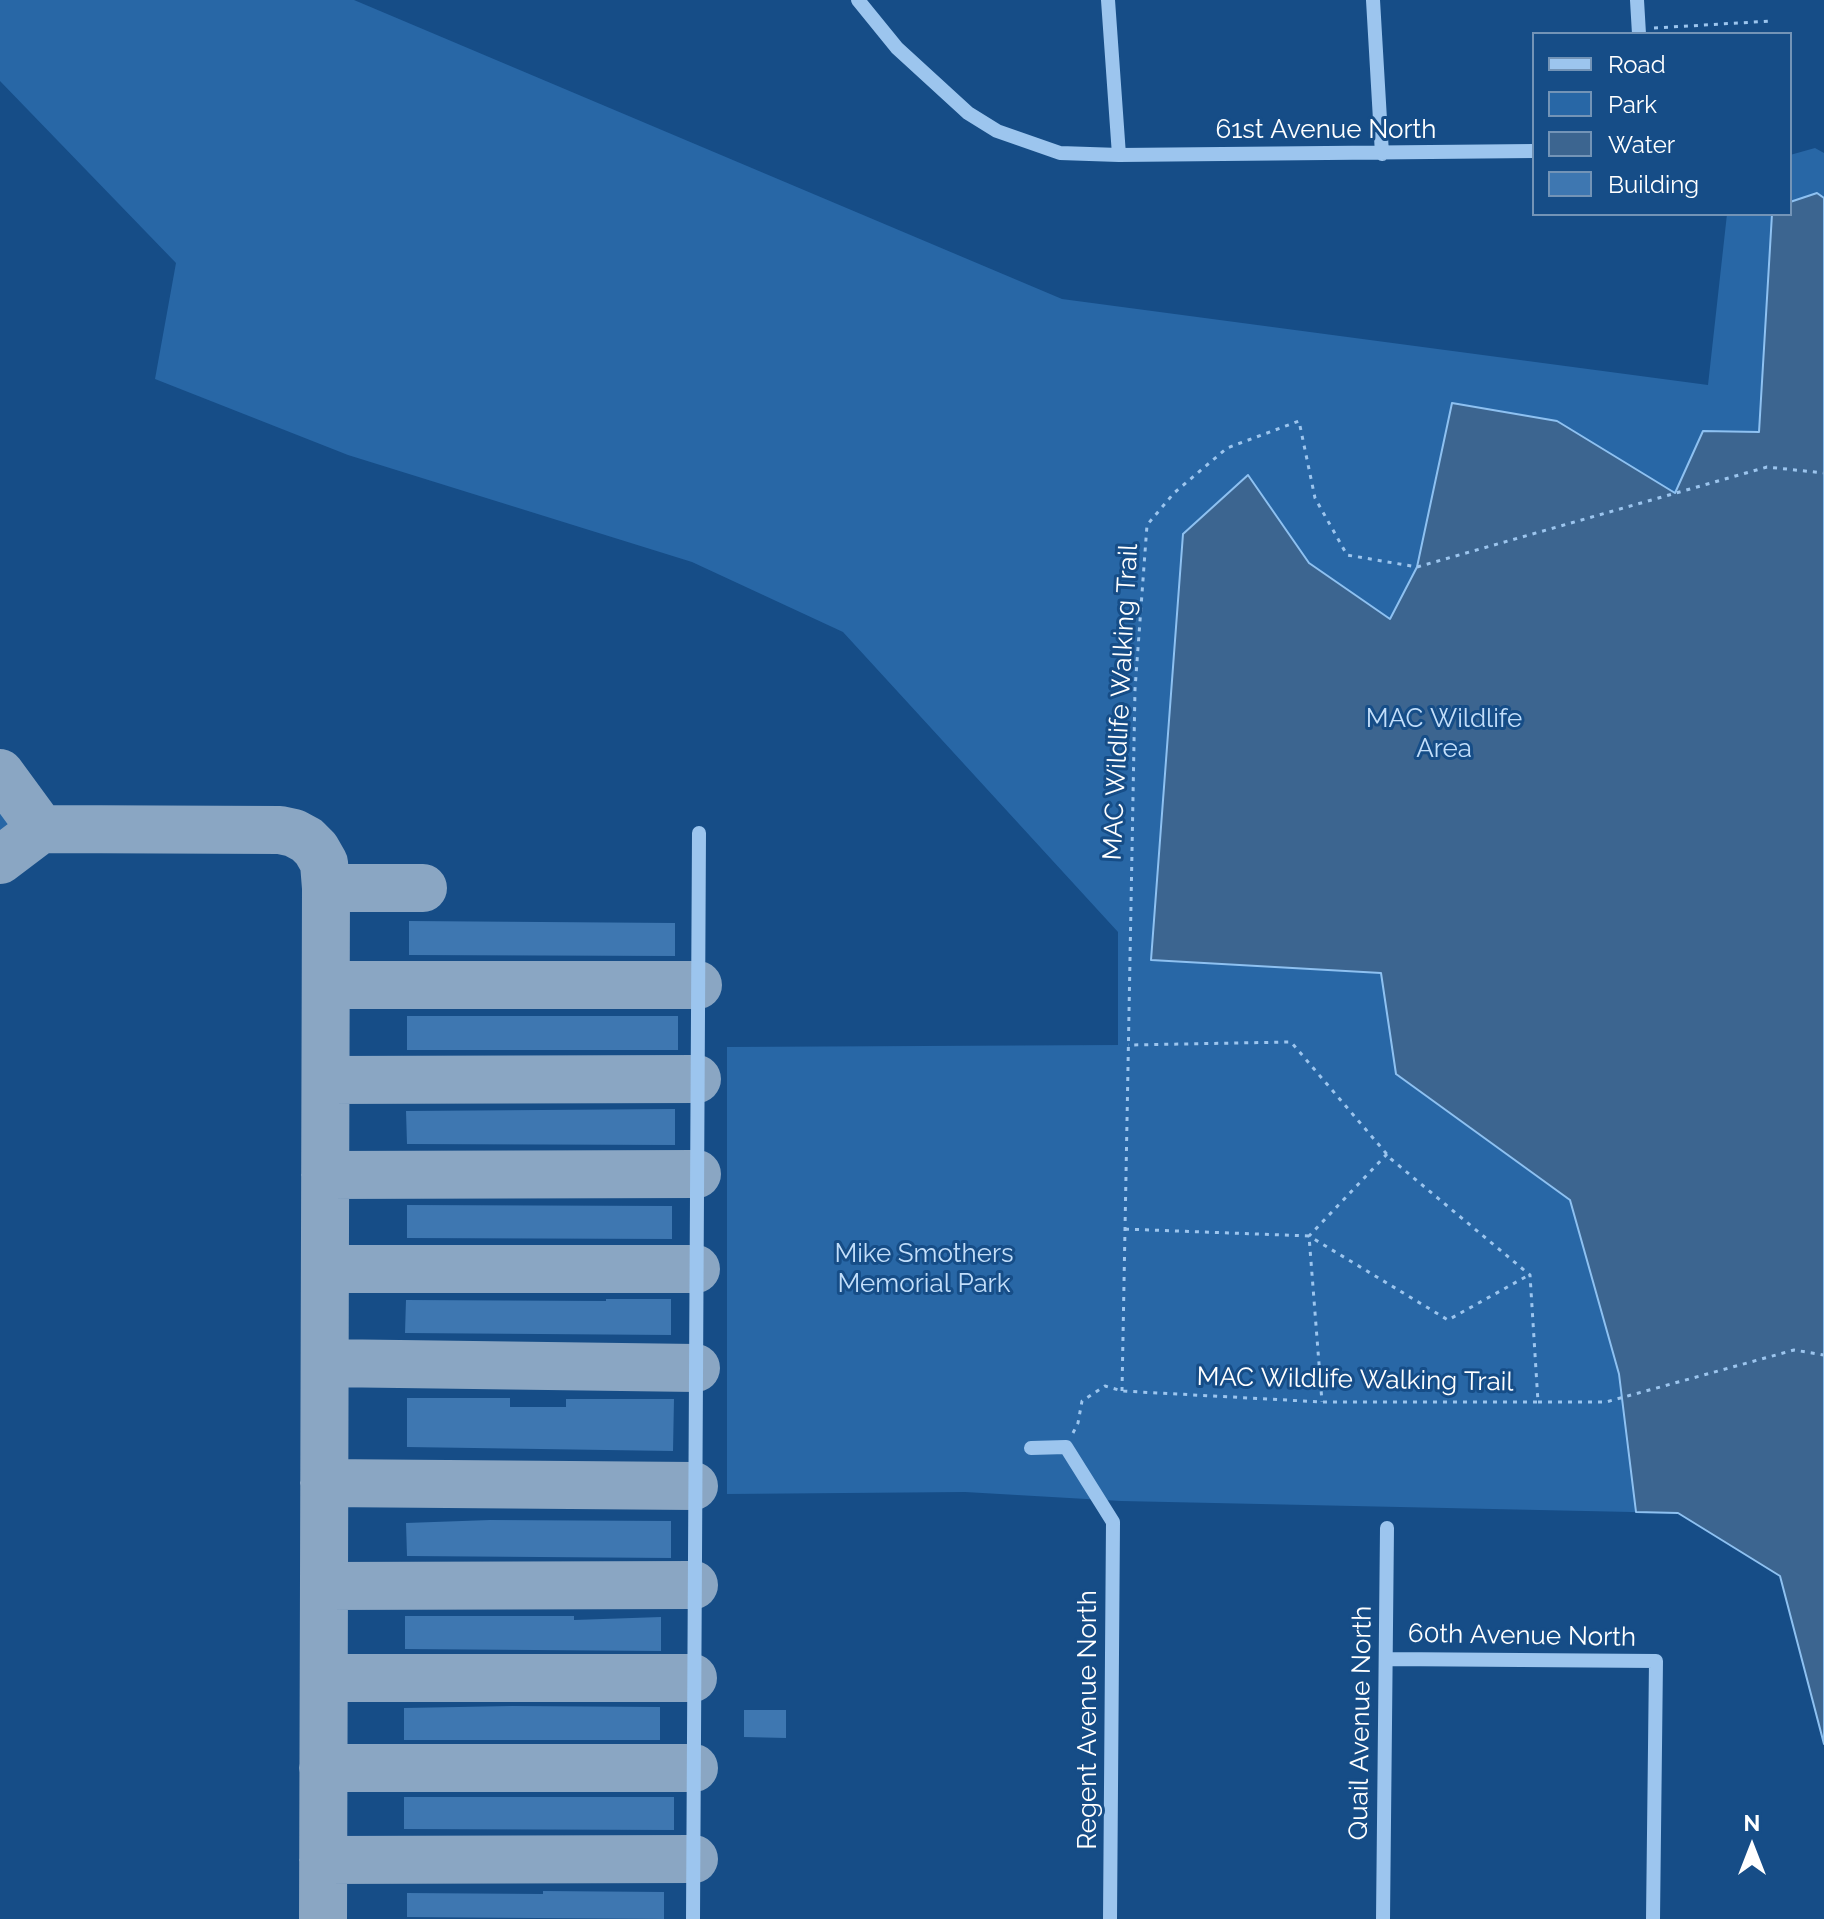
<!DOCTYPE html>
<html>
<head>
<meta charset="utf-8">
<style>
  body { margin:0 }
  #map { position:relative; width:1824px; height:1919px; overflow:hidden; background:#164d87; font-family:Raleway,sans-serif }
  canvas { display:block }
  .legend { position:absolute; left:1532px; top:32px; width:260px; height:184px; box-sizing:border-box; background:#164d87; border:2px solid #7394b7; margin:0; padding:10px 14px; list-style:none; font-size:24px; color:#fff }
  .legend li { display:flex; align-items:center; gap:16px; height:40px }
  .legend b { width:40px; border:2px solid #7394b7 }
  .north { position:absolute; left:1712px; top:1807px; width:80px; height:80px; -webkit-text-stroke:6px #164d87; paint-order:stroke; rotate:0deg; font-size:22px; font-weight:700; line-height:32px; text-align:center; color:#fff }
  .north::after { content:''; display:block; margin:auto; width:28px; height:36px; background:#fff; clip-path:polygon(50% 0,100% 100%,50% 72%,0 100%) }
</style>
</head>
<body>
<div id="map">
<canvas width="1824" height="1919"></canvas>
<ul class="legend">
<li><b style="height:10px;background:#9cc5ee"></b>Road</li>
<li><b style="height:22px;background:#2867a6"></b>Park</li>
<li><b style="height:22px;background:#3c6590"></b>Water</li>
<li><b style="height:22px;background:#3e77b1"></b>Building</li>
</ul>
<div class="north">N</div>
</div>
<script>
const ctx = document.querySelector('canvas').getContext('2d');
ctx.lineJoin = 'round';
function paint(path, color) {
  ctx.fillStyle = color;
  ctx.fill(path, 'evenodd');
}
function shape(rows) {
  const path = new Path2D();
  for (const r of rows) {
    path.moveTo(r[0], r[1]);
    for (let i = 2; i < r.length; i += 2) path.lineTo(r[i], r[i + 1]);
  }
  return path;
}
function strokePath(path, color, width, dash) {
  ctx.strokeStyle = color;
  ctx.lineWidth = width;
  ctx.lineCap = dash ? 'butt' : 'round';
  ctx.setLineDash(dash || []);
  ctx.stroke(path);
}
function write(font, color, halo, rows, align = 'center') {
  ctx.font = font + ' Raleway,sans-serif';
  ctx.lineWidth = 6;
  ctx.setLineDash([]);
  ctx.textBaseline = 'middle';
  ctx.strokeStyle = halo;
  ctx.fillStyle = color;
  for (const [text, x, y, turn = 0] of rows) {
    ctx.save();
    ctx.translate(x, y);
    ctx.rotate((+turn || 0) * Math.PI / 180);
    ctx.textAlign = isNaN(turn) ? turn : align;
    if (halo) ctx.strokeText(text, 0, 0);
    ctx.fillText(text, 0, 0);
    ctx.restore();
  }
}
paint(shape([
  [0,0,354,0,1062,299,1708,385,1727,214,1790,214,1790,155,1815,148,1824,153,1824,1741,1780,1576,1678,1513,1121,1501,965,1492,727,1494,727,1047,1118,1045,1118,932,843,632,692,562,348,455,155,379,176,263,0,81],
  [0,788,10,808,11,820,8,831,0,844]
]), '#2867a6');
const water = shape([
  [1817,193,1824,198,1824,1744,1780,1576,1678,1513,1636,1512,1619,1374,1570,1200,1396,1074,1381,973,1151,960,1183,534,1248,475,1309,563,1390,619,1417,567,1452,403,1557,421,1675,493,1703,431,1759,432,1772,214,1790,214,1790,202,1817,193]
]);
paint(water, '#3c6590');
strokePath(water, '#8ec1f1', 2);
strokePath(shape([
  [0,773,41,829],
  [0,860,41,829,280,830,294,833,307,840,316,849,324,863,326,888,323,1919],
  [326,888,423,888],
  [326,985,698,985],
  [326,1080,697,1079],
  [325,1175,697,1174],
  [325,1269,696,1269],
  [325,1363,696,1368],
  [324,1483,694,1486],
  [324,1586,694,1585],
  [324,1678,693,1678],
  [323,1768,694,1768],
  [323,1860,694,1859]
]), '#8aa6c3', 48);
paint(shape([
  [409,921,675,923,675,956,409,955],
  [407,1016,678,1016,678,1050,407,1050],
  [675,1109,675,1145,407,1144,406,1111],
  [407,1205,672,1206,672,1239,407,1238],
  [606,1299,671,1299,671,1335,405,1333,406,1300,606,1301],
  [407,1398,510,1398,510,1407,566,1407,566,1399,674,1399,673,1451,407,1447],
  [490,1520,671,1521,671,1558,407,1556,406,1523],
  [405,1616,574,1616,574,1620,661,1617,661,1651,405,1649],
  [512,1706,660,1707,660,1740,404,1740,404,1708],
  [744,1710,786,1710,786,1738,744,1737],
  [404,1797,674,1797,674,1830,404,1829],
  [543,1891,664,1892,664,1919,407,1917,407,1893,543,1894]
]), '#3e77b1');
strokePath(shape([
  [1654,28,1772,21],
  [1387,1154,1309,1236,1448,1320,1529,1275],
  [1125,1229,1309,1236,1322,1402],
  [1122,1391,1135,689,1147,525,1174,493,1227,448,1299,421,1315,498,1347,555,1417,567,1767,467,1824,473],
  [1538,1402,1606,1402,1794,1350,1824,1355],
  [1073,1433,1078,1423,1082,1401,1105,1386,1122,1391,1322,1402,1538,1402,1530,1275,1391,1159,1291,1042,1128,1045]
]), '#9cc5ee', 3, [4, 6]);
strokePath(shape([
  [858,0,897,48,968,113,997,131,1060,153,1119,155,1534,151],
  [1108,0,1119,155],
  [1373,0,1382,154],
  [1637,0,1639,34],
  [1031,1448,1066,1447,1113,1522,1110,1919],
  [1387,1659,1656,1661,1653,1919],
  [693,1919,699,833],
  [1383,1919,1387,1528]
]), '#9cc5ee', 14);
write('26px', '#fff', '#164d87', [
  ["61st Avenue North",1326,130],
  ["MAC Wildlife Walking Trail",1121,702,-87],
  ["MAC Wildlife Walking Trail",1355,1380,1],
  ["60th Avenue North",1522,1636,1],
  ["Regent Avenue North",1088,1720,-90],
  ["Quail Avenue North",1361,1723,-89]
]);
write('26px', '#c2defa', '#164d87', [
  ["MAC Wildlife",1444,719],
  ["Area",1444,749],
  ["Mike Smothers",924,1254],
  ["Memorial Park",924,1284]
]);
</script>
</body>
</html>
